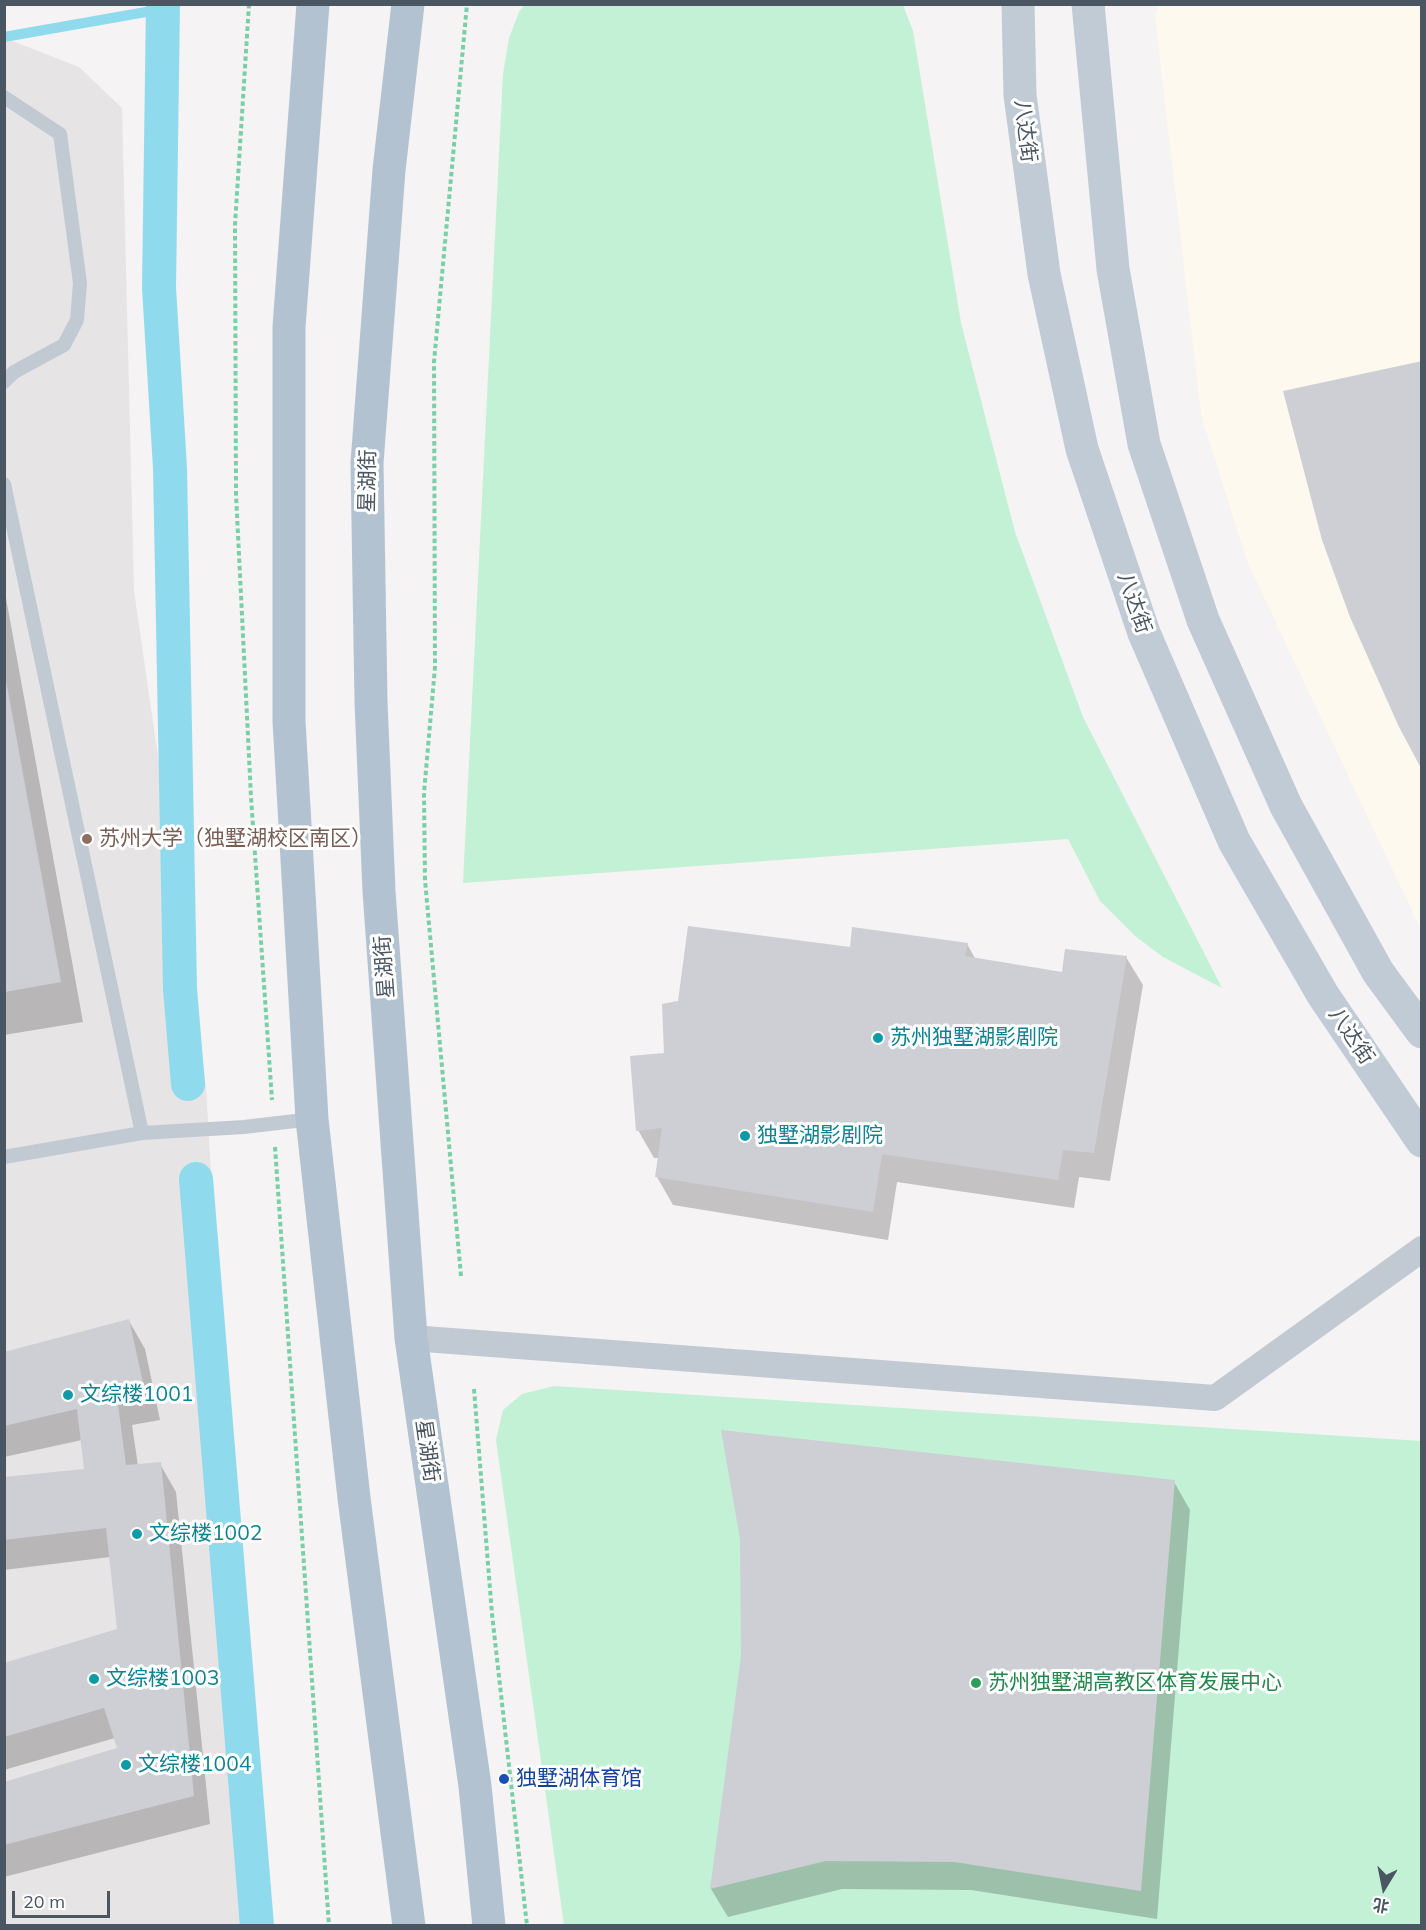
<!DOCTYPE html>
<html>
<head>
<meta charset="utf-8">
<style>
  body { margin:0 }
  #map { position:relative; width:1426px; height:1930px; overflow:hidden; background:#f5f3f3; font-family:Mulish,"Noto Sans SC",sans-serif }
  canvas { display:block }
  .frame { position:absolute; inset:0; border:6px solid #4a5661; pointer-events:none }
  .north { position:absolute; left:1354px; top:1858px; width:60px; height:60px; -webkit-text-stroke:4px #fff; paint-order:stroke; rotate:190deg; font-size:16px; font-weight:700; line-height:24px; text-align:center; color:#4a5661 }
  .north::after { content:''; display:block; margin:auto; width:21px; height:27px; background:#4a5661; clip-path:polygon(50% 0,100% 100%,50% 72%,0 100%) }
  .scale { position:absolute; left:12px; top:1891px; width:98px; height:27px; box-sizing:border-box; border:3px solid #4a5661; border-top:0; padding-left:8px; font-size:18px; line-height:21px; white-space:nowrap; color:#4a5661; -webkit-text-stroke:4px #fff; paint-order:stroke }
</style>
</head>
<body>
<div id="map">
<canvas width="1426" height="1930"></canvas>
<div class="frame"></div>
<div class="north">北</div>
<div class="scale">20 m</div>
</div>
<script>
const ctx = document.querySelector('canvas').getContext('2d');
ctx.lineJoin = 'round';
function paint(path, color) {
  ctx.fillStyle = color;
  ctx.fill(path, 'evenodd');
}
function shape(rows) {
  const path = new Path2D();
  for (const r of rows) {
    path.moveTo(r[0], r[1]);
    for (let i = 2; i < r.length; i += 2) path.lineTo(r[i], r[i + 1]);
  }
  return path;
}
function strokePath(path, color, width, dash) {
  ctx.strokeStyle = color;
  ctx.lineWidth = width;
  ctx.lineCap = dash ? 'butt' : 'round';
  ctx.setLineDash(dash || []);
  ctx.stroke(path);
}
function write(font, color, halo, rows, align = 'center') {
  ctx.font = font + ' Mulish,"Noto Sans SC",sans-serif';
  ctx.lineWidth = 6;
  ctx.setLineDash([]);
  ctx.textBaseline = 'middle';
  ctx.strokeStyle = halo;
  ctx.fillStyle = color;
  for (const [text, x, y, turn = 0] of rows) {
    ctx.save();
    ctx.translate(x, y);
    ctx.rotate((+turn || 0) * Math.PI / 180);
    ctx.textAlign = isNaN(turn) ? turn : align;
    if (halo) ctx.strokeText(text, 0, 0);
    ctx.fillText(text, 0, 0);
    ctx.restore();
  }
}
paint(shape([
  [1159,4,1421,5,1421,930,1247,561,1201,415,1155,17]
]), '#fdf9ef');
paint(shape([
  [10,40,79,67,122,108,134,591,206,1087,255,1925,5,1926,4,41]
]), '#e6e4e5');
paint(shape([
  [524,5,903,5,913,31,961,323,1015,532,1083,717,1222,988,1163,957,1135,936,1100,901,1068,839,463,883,503,74,509,38,519,12],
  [554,1386,1421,1441,1421,1925,564,1925,496,1440,503,1410,522,1394]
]), '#c3f1d5');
paint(shape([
  [4,587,83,1022,4,1035],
  [967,944,976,960,1064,974,1126,957,1143,985,1110,1181,1079,1177,1074,1208,897,1182,888,1240,673,1205,657,1177,660,1158,654,1158,638,1130,666,1055,852,949],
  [129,1321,145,1349,160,1420,132,1425,138,1466,160,1464,176,1492,210,1824,4,1877,4,1783,119,1749,115,1738,4,1770,4,1664,119,1630,110,1557,4,1570,4,1479,86,1471,82,1440,4,1457,4,1354],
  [1174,1482,1190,1510,1157,1919,971,1890,842,1889,728,1917,711,1889,742,1656,741,1538]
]), '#0003');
strokePath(shape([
  [4,37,163,9]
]), '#90daee', 10);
strokePath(shape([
  [163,4,159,288,170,468,180,989,188,1084],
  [196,1179,257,1926]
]), '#90daee', 34);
paint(shape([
  [1422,361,1422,770,1399,727,1350,617,1322,540,1283,391],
  [5,675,61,982,5,992],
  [688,926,850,947,852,927,968,943,965,956,1062,972,1065,949,1127,956,1094,1153,1063,1150,1058,1180,882,1154,873,1212,655,1177,662,1128,636,1131,630,1056,664,1053,662,1004,678,1001],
  [129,1319,145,1392,117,1397,126,1465,161,1462,194,1796,4,1845,4,1782,117,1748,104,1708,4,1737,4,1663,117,1629,106,1528,4,1540,4,1477,84,1469,77,1409,4,1426,4,1352],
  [721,1430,1175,1480,1141,1891,954,1862,826,1861,710,1889,741,1656,740,1539]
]), '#cdcfd5');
strokePath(shape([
  [249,4,235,225,236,494,251,797,272,1100],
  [275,1147,329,1926],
  [461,1276,425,880,424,793,435,667,434,362,467,4],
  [474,1389,492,1614,527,1926]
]), '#7ad0a6', 4, [4.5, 3]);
strokePath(shape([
  [4,97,60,134,80,283,77,320,64,345,14,372,4,382],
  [4,484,142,1133],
  [4,1157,142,1133,244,1127,312,1119]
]), '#c1cad2', 14);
strokePath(shape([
  [411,1338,1215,1398,1422,1249]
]), '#c1cad2', 26);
strokePath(shape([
  [1018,4,1020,95,1044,274,1082,449,1144,633,1234,841,1323,995,1422,1141],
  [1088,4,1113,269,1144,444,1203,620,1286,806,1378,972,1422,1032]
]), '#c1cbd6', 33);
strokePath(shape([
  [313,4,289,327,289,721,312,1119,354,1498,409,1926],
  [408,4,389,170,367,463,371,702,379,891,411,1338,475,1786,489,1926]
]), '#b3c2d1', 33);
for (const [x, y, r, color] of [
  [87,839,6,"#8d6e63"],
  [878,1038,6,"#0f9aa8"],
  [745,1136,6,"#0f9aa8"],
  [68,1395,6,"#0f9aa8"],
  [137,1534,6,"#0f9aa8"],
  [94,1679,6,"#0f9aa8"],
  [976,1683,6,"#2e9e5b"],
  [126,1765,6,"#0f9aa8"],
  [504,1779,6,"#1a4fb4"]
]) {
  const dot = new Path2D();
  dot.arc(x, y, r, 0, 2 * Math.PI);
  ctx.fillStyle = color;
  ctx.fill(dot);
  strokePath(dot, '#fff', 2);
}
write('21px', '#4a5661', '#fff', [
  ["八达街",1025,131,83],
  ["星湖街",368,481,-89],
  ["八达街",1134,603,71],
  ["星湖街",385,967,-94],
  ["八达街",1351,1036,56],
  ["星湖街",427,1451,82]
]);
write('21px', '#785e54', '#fff', [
  ["苏州大学（独墅湖校区南区）",99,839]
], 'left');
write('21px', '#0d838f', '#fff', [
  ["苏州独墅湖影剧院",890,1038],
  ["独墅湖影剧院",757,1136],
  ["文综楼1001",80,1395],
  ["文综楼1002",149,1534],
  ["文综楼1003",106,1679],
  ["文综楼1004",138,1765]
], 'left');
write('21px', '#27864d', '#fff', [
  ["苏州独墅湖高教区体育发展中心",988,1683]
], 'left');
write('21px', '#164399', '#fff', [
  ["独墅湖体育馆",516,1779]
], 'left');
</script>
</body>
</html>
